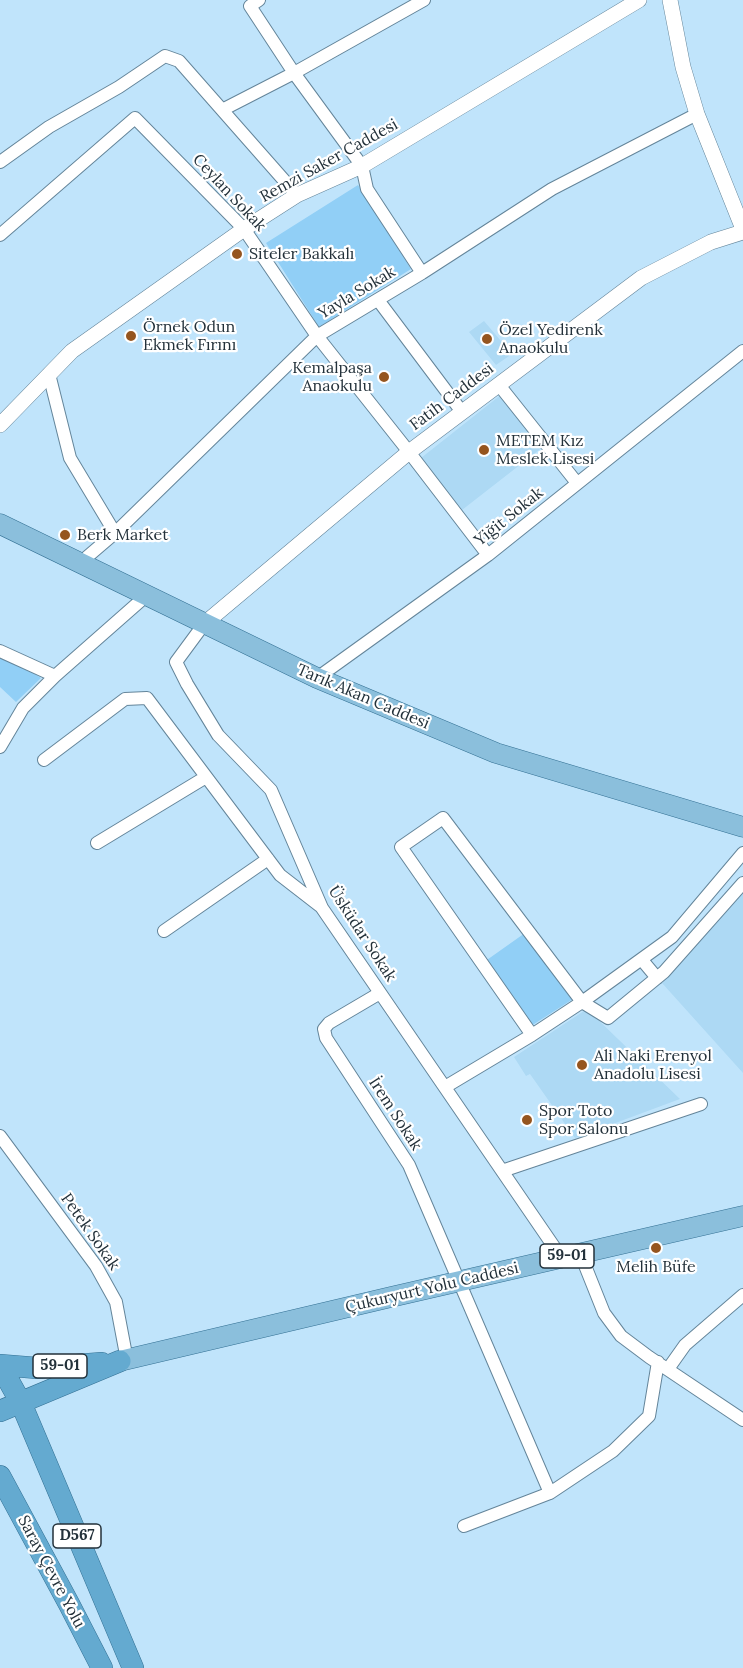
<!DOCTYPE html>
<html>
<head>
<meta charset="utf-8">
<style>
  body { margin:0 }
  canvas { display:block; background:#c0e4fb }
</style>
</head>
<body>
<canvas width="743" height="1668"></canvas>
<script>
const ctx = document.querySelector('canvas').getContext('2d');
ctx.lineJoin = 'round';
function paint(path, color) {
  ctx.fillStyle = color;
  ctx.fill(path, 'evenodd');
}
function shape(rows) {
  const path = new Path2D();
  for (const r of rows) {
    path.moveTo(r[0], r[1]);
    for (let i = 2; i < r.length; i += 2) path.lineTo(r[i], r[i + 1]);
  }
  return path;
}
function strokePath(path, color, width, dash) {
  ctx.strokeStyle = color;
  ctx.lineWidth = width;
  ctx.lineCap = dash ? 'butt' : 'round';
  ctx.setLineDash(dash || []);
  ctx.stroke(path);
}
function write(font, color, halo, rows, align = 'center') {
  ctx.font = font + ' Lora,serif';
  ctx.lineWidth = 4.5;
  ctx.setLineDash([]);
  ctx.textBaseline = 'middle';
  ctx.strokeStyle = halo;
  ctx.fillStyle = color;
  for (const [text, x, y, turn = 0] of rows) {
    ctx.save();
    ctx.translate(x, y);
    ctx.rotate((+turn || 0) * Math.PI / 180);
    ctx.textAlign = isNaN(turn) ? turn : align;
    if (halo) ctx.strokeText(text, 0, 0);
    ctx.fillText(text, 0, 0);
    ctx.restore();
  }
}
paint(shape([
  [484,321,512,354,496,365,469,332],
  [507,390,548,443,462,510,421,458],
  [743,893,743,1073,662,983],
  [587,1009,680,1099,575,1138,530,1074,526,1076,514,1057]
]), '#add9f4');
paint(shape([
  [358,185,411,269,319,327,266,243],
  [0,652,41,678,16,702,0,687],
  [525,933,573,999,531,1026,484,962]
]), '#91cff6');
const minor = shape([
  [259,0,250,6,294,73,362,166,367,189,422,273],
  [222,110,294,73,424,0],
  [0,162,49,127,119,87,165,56,179,61,297,195],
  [0,235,135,118,244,229,317,336,409,452,488,555],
  [378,300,462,412],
  [49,374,70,458,115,533],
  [499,385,577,483],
  [80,563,115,533,317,336,422,273,552,189,697,114],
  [204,624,176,662,187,684,218,735,271,790,322,908,561,1257],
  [0,651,55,676],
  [317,678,488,555,743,351],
  [0,747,23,708,55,676,147,595],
  [44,760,125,699,147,698,280,875,320,906],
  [97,843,206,777],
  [164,931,268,859],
  [642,960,657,978],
  [380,993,329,1023,324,1029,326,1038,409,1165,550,1493],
  [532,1035,401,847,443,818,582,1002,608,1018,664,972,743,883],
  [445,1087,532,1035,582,1002,672,937,743,853],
  [0,1136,96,1266,116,1302,127,1360],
  [502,1171,701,1104],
  [580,1253,604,1313,621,1336,649,1357,743,1420],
  [668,1369,685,1345,743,1295],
  [464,1526,550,1493,613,1451,649,1416,658,1362]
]);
const tertiary = shape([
  [670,0,683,67,697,114,743,229],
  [0,425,72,351,244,229,297,195,362,166,639,0],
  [204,624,409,452,641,278,711,242,743,232]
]);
const primary = shape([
  [0,524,317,678,496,753,743,827],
  [120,1361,391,1297,743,1216]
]);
const trunk = shape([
  [0,1365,21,1403,133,1668],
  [0,1365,37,1368,102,1363],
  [0,1411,120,1361],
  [0,1476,69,1604,102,1668]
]);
strokePath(minor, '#64859a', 14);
strokePath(tertiary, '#64859a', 16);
strokePath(primary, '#347194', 21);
strokePath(trunk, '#347194', 22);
strokePath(minor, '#fff', 12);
strokePath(tertiary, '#fff', 15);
strokePath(primary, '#8bbfdc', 20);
strokePath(trunk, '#64aad0', 21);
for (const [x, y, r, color] of [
  [237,254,6,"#95551f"],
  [131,336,6,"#95551f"],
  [487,339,6,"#95551f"],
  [384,377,6,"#95551f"],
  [484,450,6,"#95551f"],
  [65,535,6,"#95551f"],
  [582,1065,6,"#95551f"],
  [527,1120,6,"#95551f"],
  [656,1248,6,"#95551f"]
]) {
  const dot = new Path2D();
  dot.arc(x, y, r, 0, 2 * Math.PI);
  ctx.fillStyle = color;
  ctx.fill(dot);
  strokePath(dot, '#fff', 2);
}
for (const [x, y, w] of [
  [567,1256,54],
  [60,1366,54],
  [77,1536,48]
]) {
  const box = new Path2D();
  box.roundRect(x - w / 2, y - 12, w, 24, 4.5);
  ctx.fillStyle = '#fff';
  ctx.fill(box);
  strokePath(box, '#23313a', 1.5);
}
write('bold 15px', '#23313a', null, [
  ["59-01",567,1256],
  ["59-01",60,1366],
  ["D567",77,1536]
]);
write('16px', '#23313a', '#fff', [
  ["Remzi Saker Caddesi",329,161,-29],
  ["Ceylan Sokak",229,193,47],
  ["Yayla Sokak",357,293,-31],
  ["Fatih Caddesi",452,397,-37],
  ["Yiğit Sokak",509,517,-39],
  ["Tarık Akan Caddesi",363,697,23],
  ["Üsküdar Sokak",362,934,57],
  ["İrem Sokak",395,1114,57],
  ["Petek Sokak",90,1232,55],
  ["Çukuryurt Yolu Caddesi",432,1288,-13],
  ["Saray Çevre Yolu",51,1572,62]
]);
write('16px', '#23313a', '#fff', [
  ["Siteler Bakkalı",249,254],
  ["Örnek Odun",143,327],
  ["Ekmek Fırını",143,345],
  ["Özel Yedirenk",499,330],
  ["Anaokulu",499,348],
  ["Kemalpaşa",372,368,"right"],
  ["Anaokulu",372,386,"right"],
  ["METEM Kız",496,441],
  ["Meslek Lisesi",496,459],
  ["Berk Market",77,535],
  ["Ali Naki Erenyol",594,1056],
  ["Anadolu Lisesi",594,1074],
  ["Spor Toto",539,1111],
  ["Spor Salonu",539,1129],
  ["Melih Büfe",656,1267,"center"]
], 'left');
</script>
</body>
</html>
